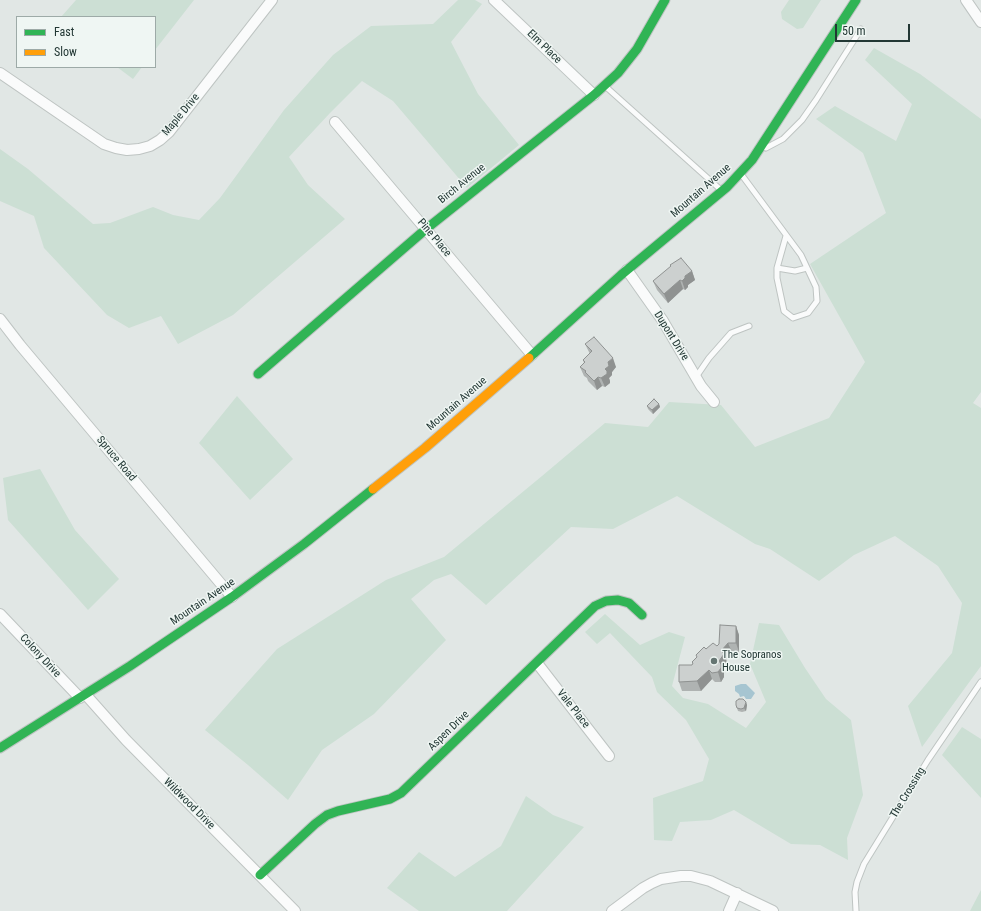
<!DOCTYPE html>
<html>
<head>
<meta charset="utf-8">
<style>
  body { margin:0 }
  #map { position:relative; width:981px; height:911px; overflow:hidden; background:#e1e7e5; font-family:"Roboto Condensed",sans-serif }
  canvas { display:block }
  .legend { position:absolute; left:16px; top:16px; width:140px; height:52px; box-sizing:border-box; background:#eff6f3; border:1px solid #9daaa7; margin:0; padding:5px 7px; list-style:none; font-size:12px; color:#223734 }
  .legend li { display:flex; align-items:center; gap:8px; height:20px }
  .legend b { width:20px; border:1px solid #9daaa7 }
  .scale { position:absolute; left:835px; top:24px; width:75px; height:18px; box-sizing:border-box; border:2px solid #223734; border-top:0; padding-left:5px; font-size:12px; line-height:14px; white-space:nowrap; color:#223734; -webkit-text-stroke:3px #eff6f3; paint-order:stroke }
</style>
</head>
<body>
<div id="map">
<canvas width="981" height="911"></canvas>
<ul class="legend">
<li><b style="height:5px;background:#30b455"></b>Fast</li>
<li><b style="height:5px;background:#ff9f0a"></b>Slow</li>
</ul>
<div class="scale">50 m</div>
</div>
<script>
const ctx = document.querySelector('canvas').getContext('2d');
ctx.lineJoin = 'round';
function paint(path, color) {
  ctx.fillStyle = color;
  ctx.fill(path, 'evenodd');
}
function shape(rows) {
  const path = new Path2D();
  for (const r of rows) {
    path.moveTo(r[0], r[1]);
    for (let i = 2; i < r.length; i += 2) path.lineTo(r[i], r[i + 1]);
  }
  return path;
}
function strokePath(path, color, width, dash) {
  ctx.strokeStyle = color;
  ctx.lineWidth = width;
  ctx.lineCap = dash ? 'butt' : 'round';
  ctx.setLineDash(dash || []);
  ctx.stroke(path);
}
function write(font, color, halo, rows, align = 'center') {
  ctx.font = font + ' "Roboto Condensed",sans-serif';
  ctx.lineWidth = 3;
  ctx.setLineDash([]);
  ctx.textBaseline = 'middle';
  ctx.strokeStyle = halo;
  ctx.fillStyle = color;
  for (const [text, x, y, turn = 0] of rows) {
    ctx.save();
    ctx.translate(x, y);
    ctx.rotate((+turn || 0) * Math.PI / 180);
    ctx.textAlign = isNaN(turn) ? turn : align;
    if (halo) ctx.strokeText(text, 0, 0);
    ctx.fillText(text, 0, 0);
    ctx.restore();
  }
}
paint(shape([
  [76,0,194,0,155,50,155,17,61,17],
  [458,0,475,0,482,4,451,42,478,94,519,145,467,188,393,101,362,81,330,113,289,157,308,185,345,219,233,315,178,344,161,316,129,328,107,315,44,248,34,216,0,201,0,149,28,169,93,224,110,223,153,207,173,215,199,220,220,198,284,110,333,55,371,26,433,24],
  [789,0,821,0,803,28,797,29,782,19,781,12],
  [874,48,920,74,981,119,981,392,973,403,981,408,981,666,922,747,908,706,952,653,962,603,938,566,895,536,854,555,819,581,770,549,755,544,677,496,613,529,571,527,486,605,451,574,434,580,411,599,446,640,374,714,322,750,288,800,248,765,205,730,277,649,386,580,444,557,542,476,605,423,648,427,669,402,721,405,755,447,829,418,865,362,810,264,886,213,863,153,816,119,835,106,896,141,912,104,865,60],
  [117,67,142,67,133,79],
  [237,396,293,459,250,500,199,443],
  [40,469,75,530,119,579,88,610,8,520,3,478],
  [605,614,640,645,669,632,685,637,672,686,683,698,708,704,746,728,766,702,750,664,759,623,779,625,805,668,826,699,851,720,863,795,847,838,848,860,820,845,791,844,734,810,711,820,680,822,672,841,654,840,653,798,703,781,709,759,686,720,657,692,652,677,610,633,597,644,585,632],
  [962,727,981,739,981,798,942,755],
  [526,796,553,815,584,827,507,911,419,911,387,888,419,852,455,877,501,846],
  [981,890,981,911,970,911]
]), '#ccdfd4');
paint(shape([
  [746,684,755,693,751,699,746,699,744,696,740,697,739,694,735,691,735,686,741,684]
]), '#a6c5d1');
const lane = shape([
  [605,86,721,190],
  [766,148,783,139,802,120,816,100,861,29],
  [741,174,801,255,816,287,817,301,808,313,793,318,784,311,777,278,777,268,786,236],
  [777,268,795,271,807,268],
  [696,377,709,358,731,333,749,326],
  [856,911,855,892,857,882,864,864,928,760,981,682]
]);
const street = shape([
  [494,0,594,95],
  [966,0,981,22],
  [0,73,104,144,116,148,127,150,139,149,150,146,160,140,169,132,272,0],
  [335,122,532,355],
  [627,270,663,321,701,386,714,402],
  [0,319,20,345,232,597],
  [0,614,80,698],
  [537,663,609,756],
  [86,695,126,740,295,911],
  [612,911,643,888,652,883,661,879,681,876,691,876,710,881,773,911],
  [729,911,737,893]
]);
const fast = shape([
  [529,358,621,275,727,187,752,160,856,0],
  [258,374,426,229,594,95,618,73,637,49,665,0],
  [0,748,130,666,232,597,304,544,373,489],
  [260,875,315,824,327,815,338,811,390,799,401,793,595,606,606,601,618,600,629,603,642,615]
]);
const slow = shape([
  [373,489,425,448,529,358]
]);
strokePath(lane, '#bec4c2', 7);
strokePath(street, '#bec4c2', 12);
strokePath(fast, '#bec4c2', 11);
strokePath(slow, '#bec4c2', 11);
strokePath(lane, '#fafbfb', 5);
strokePath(street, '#fafbfb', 10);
strokePath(fast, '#30b455', 9);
strokePath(slow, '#ff9f0a', 9);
paint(shape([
  [670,265,692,271,695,280,688,285,688,287,685,290,683,289,668,303,657,290,653,281,671,267],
  [585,344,616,367,612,372,612,375,609,378,610,381,610,383,605,387,602,386,597,390,588,381,587,378,584,376,580,367,584,363,583,360,590,354],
  [659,404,660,407,653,414,648,409,647,406],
  [736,626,739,635,739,652,732,652,726,659,727,663,723,669,724,673,724,677,721,682,715,682,712,679,701,691,682,691,679,682,693,664,692,662,697,657,696,655,717,646],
  [746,702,747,705,746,711,742,712,738,711,736,705]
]), '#afb3b2');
paint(shape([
  [692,271,695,280,688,285,688,287,685,290,682,281,685,276],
  [680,280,683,289,668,303,664,294],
  [613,358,616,367,612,372,612,375,609,378,610,381,610,383,605,387,601,378,608,362],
  [598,377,602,386,597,390,594,381],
  [659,404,660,407,653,414,652,410],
  [736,626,739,635,739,652,736,643],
  [728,643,732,652,726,659,727,663,723,669,724,673,724,677,721,682,718,672,719,661,721,651],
  [709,670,712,679,701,691,697,681],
  [746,702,747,705,746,711,744,708]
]), '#8f9291');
const building = shape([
  [681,258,692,271,685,276,685,278,682,281,680,280,664,294,653,281,671,266,670,265,681,258],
  [594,337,613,358,608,362,609,366,605,369,607,371,607,374,601,378,598,377,594,381,585,372,586,371,580,367,585,362,583,360,592,351,585,344,594,337],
  [654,399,659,404,652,410,647,406,654,399],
  [720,625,736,626,736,643,728,643,721,651,724,654,719,661,721,664,721,668,718,672,712,673,709,670,697,681,679,682,679,665,692,665,693,663,692,662,697,657,696,655,704,647,706,649,713,643,717,646,719,644,720,625],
  [739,699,743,699,746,702,744,708,741,709,737,708,736,705,736,701,739,699]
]);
paint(building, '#ccd0cf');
strokePath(building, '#8f9291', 1);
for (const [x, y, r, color] of [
  [714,661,4,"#657572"]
]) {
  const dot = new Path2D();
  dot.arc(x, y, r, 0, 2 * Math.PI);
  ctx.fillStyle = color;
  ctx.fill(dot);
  strokePath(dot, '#eff6f3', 1.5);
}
write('11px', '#223734', '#eff6f3', [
  ["Elm Place",544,47,44],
  ["Maple Drive",181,115,-50],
  ["Birch Avenue",462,184,-39],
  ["Mountain Avenue",701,191,-41],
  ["Pine Place",434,238,50],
  ["Dupont Drive",671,336,58],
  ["Mountain Avenue",457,404,-41],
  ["Spruce Road",116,459,50],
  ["Mountain Avenue",203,602,-34],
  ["Colony Drive",40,656,47],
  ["Vale Place",573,709,52],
  ["Aspen Drive",449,731,-44],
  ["The Crossing",908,793,-59],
  ["Wildwood Drive",189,804,45]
]);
write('11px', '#223734', '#eff6f3', [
  ["The Sopranos",722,655],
  ["House",722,668]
], 'left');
</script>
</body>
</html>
